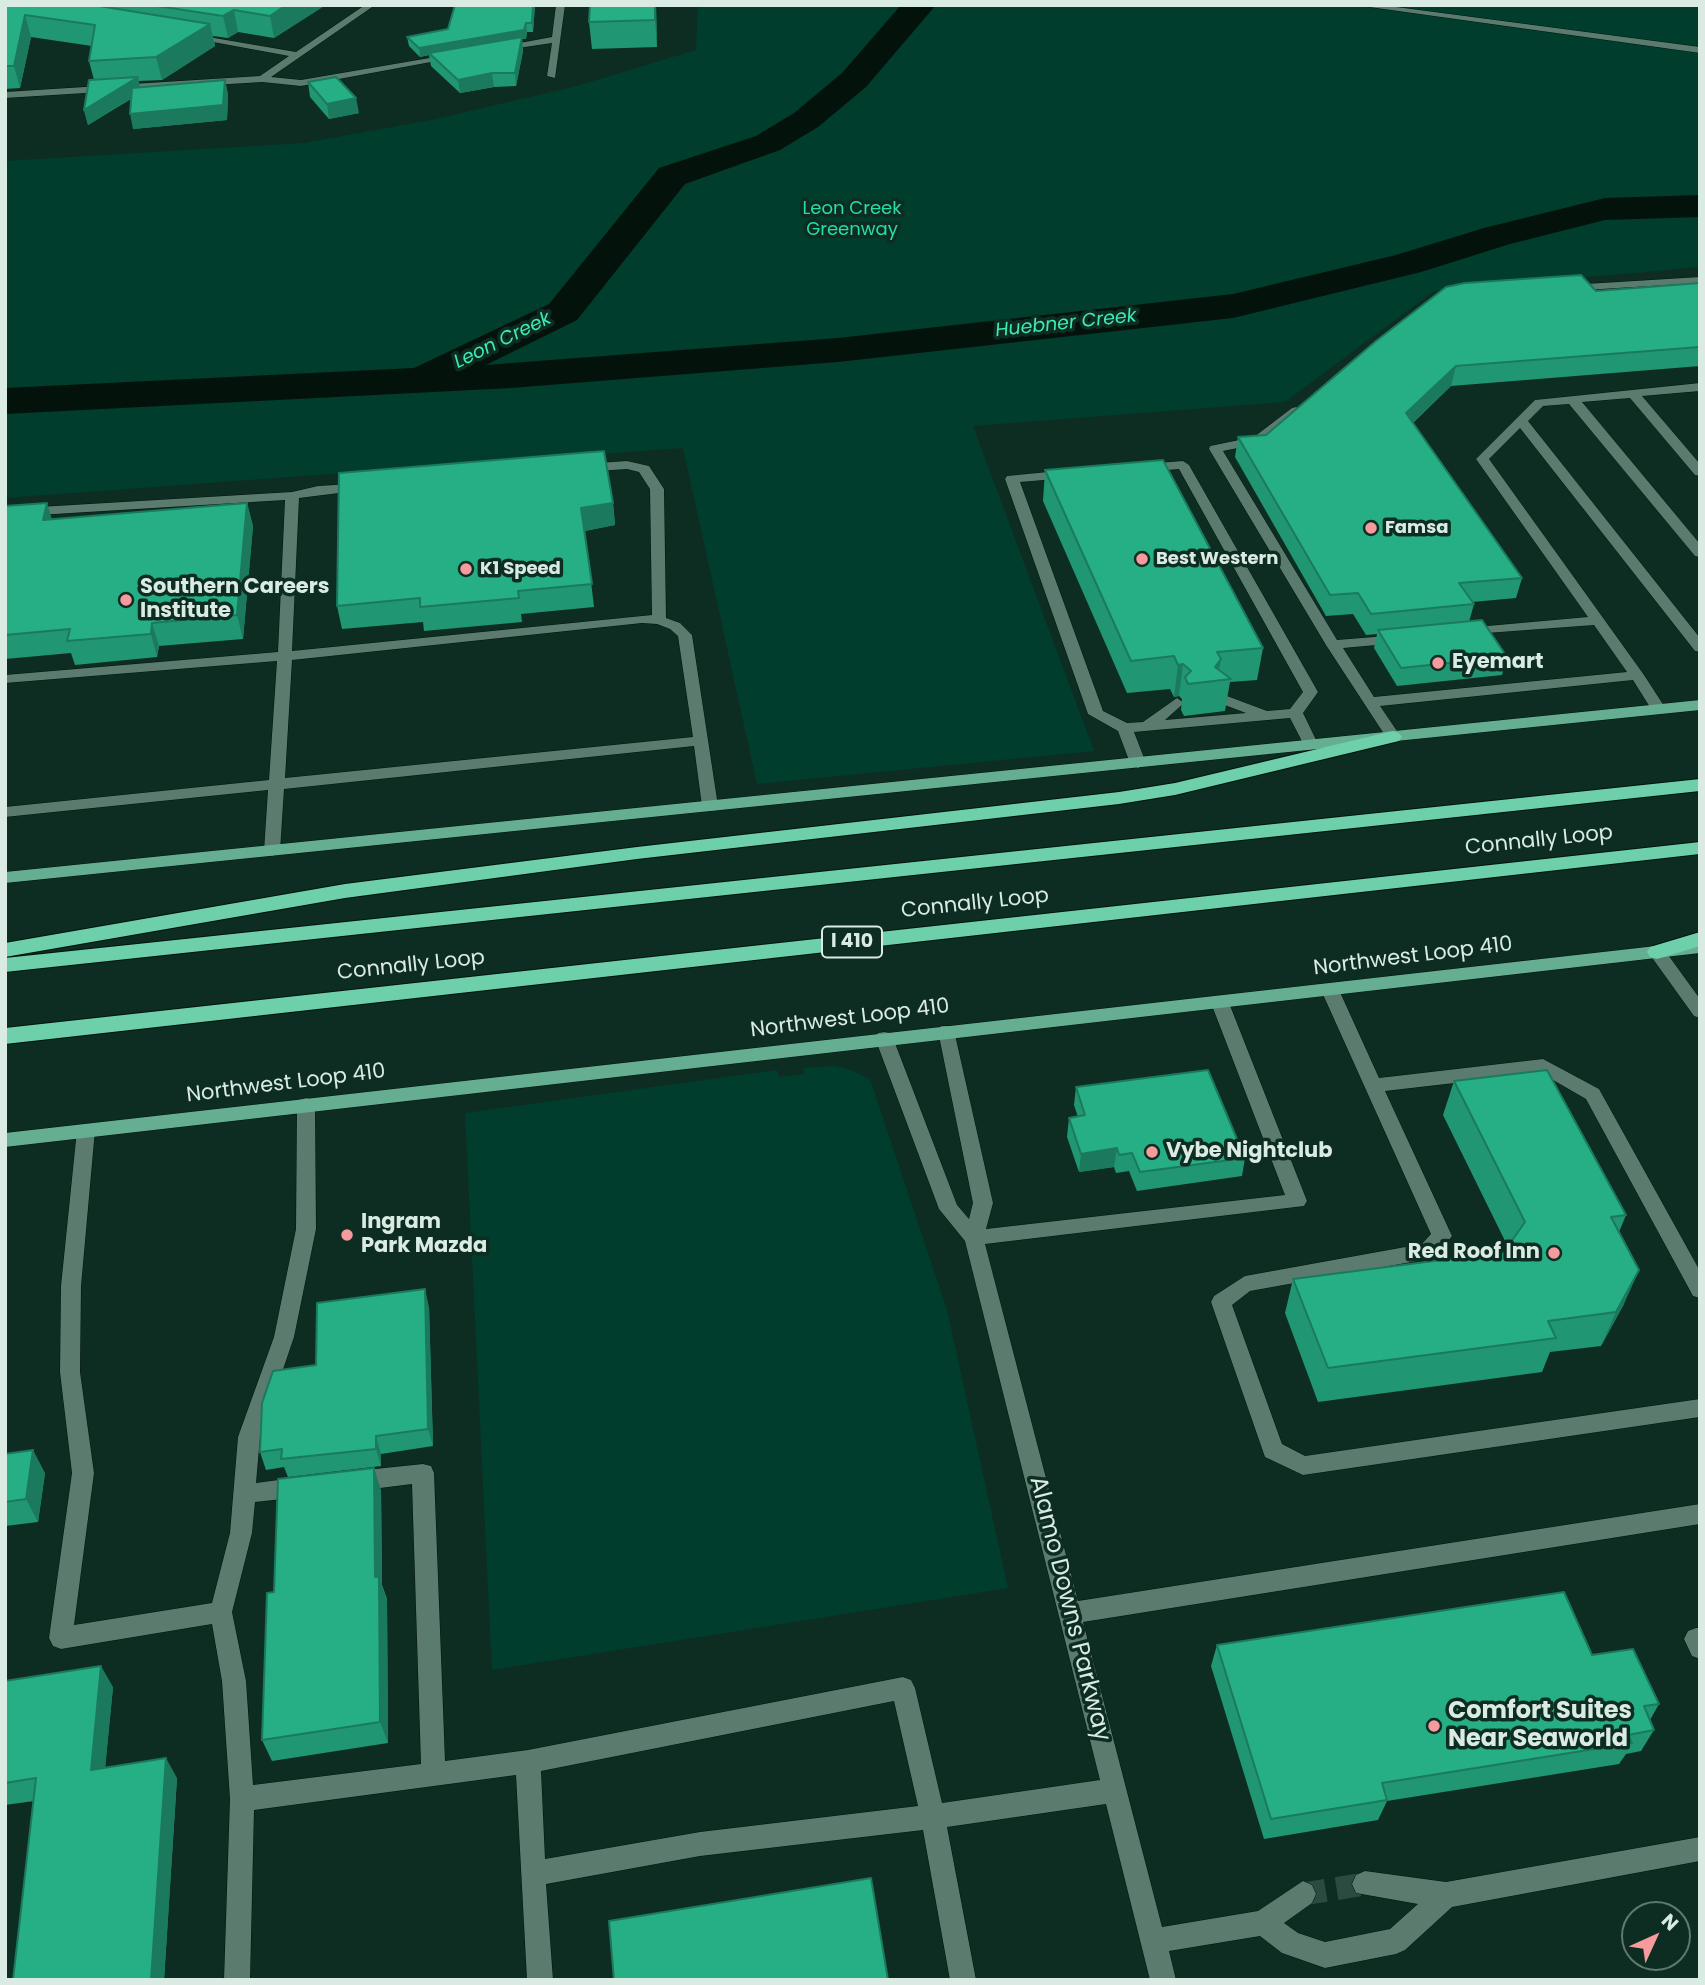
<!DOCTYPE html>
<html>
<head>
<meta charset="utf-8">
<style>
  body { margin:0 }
  #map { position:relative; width:1705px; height:1985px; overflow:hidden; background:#0e2d22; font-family:Poppins,sans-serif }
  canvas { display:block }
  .frame { position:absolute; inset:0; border:7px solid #d9ebe3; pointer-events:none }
  .north { position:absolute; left:1621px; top:1901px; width:70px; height:70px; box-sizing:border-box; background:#0e2d22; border:2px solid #5f796f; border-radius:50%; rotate:45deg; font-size:19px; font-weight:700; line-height:28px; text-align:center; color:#d9ebe3 }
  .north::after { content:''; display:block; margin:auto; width:24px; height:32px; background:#f59b9e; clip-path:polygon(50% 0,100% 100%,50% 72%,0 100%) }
</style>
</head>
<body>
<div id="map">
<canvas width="1705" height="1985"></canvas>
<div class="frame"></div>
<div class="north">N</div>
</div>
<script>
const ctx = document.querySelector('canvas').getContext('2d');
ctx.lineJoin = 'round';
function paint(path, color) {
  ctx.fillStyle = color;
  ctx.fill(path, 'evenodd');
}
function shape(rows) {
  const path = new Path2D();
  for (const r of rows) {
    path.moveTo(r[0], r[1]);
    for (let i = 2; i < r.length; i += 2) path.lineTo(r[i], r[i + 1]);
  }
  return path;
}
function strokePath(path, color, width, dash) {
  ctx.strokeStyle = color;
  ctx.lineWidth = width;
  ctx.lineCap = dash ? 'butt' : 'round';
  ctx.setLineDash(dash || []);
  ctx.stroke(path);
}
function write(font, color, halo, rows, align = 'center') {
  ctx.font = font + ' Poppins,sans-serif';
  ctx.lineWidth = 7;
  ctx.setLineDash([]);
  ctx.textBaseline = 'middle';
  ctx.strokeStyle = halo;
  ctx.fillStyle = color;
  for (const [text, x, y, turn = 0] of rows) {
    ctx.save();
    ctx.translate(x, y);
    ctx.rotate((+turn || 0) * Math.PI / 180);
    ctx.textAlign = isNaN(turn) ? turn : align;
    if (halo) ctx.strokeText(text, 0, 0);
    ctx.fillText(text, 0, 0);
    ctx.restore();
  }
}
paint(shape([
  [698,5,1700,5,1700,267,1434,291,1285,402,973,426,1094,751,757,784,683,448,5,498,5,161,304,143,436,119,577,86,696,50],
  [833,1066,848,1069,870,1079,947,1310,1008,1588,492,1670,465,1113,777,1070,779,1077,804,1074,803,1068]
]), '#003d2c');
paint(shape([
  [901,5,936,5,866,87,818,127,780,150,685,184,577,320,486,365,838,338,1233,294,1396,255,1484,228,1605,198,1700,195,1700,217,1605,220,1510,244,1421,272,1233,318,838,362,511,388,5,414,5,388,414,368,549,304,659,168,756,136,794,113,842,73,901,5]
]), '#04120c');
strokePath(shape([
  [1303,1894,1365,1884]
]), '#2c4a3f', 23, [23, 11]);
const minor = shape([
  [365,5,375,5,271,77,301,80,453,54,458,57,301,86,262,82,5,98,5,92,260,76,289,56,186,37,191,34,296,52,365,5],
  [556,5,565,5,555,78,547,76,552,43,498,51,498,47,552,37,556,5],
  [1355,5,1381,5,1700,47,1700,53,1355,5],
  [1700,277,1700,283,1569,291,1563,288,1569,285,1700,277],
  [1700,383,1700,391,1642,396,1700,464,1700,476,1695,475,1630,398,1582,402,1700,544,1700,557,1695,556,1569,404,1543,406,1528,421,1700,638,1700,652,1695,651,1520,428,1489,459,1644,675,1666,709,1658,714,1653,712,1633,680,1380,706,1401,737,1398,740,1388,740,1326,645,1209,449,1210,446,1254,437,1292,408,1296,407,1302,411,1262,443,1223,451,1337,640,1399,635,1406,639,1399,643,1343,648,1374,697,1627,672,1594,625,1460,635,1458,632,1465,628,1588,617,1476,459,1535,400,1700,383],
  [627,461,649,466,664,489,666,618,680,623,692,635,718,806,716,810,710,811,702,806,694,746,284,789,280,851,272,856,264,851,268,790,5,817,5,807,269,780,277,661,5,683,5,675,278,652,285,500,5,517,5,509,292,492,318,486,368,483,368,489,363,490,299,498,292,651,652,615,650,489,639,472,627,469,583,472,577,468,583,464,627,461],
  [642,623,657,624,670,629,678,636,693,737,285,778,292,660,642,623],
  [1183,461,1189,465,1318,692,1303,713,1318,744,1315,747,1305,747,1290,718,1134,732,1146,763,1138,768,1130,763,1118,731,1088,714,1005,479,1007,476,1068,470,1075,474,1068,478,1020,482,1103,711,1127,723,1143,722,1177,698,1184,703,1165,720,1246,713,1214,701,1212,698,1214,695,1219,693,1267,711,1290,709,1303,692,1179,469,1145,472,1139,468,1145,464,1183,461],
  [1657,946,1663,948,1700,999,1700,1018,1694,1016,1648,952,1657,946],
  [1330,984,1339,990,1379,1078,1543,1059,1599,1089,1700,1271,1700,1298,1693,1296,1586,1099,1541,1073,1385,1091,1452,1236,1435,1257,1428,1259,1250,1291,1232,1305,1282,1444,1305,1456,1700,1399,1700,1417,1303,1475,1265,1457,1211,1302,1214,1296,1245,1276,1422,1244,1431,1234,1321,990,1330,984],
  [1220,997,1226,999,1229,1003,1307,1201,1304,1206,985,1244,1078,1601,1700,1504,1700,1524,1083,1622,1162,1927,1258,1911,1303,1881,1312,1885,1316,1894,1312,1903,1284,1923,1298,1933,1325,1942,1390,1929,1418,1904,1356,1893,1352,1884,1356,1875,1365,1871,1446,1882,1700,1837,1700,1861,1452,1907,1405,1950,1396,1954,1325,1968,1282,1953,1260,1936,1169,1951,1176,1980,1150,1980,1106,1804,947,1827,976,1980,950,1980,923,1830,700,1856,546,1884,553,1980,527,1980,516,1775,254,1810,250,1980,224,1980,230,1799,222,1681,212,1624,61,1649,53,1646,49,1638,72,1473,60,1372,61,1286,77,1130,79,1125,93,1125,95,1130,81,1286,80,1372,94,1473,74,1625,212,1603,230,1533,238,1437,274,1337,296,1229,297,1105,299,1100,306,1098,313,1100,315,1105,316,1229,294,1337,260,1437,256,1483,301,1477,309,1480,312,1487,309,1494,301,1497,255,1502,252,1533,232,1612,246,1681,253,1785,421,1764,412,1484,356,1491,348,1488,345,1481,348,1474,356,1471,423,1464,431,1466,434,1473,445,1761,528,1750,903,1677,911,1680,915,1688,942,1803,1100,1780,965,1241,939,1209,875,1038,878,1033,884,1032,890,1033,893,1038,957,1205,969,1219,973,1203,938,1031,941,1026,953,1026,993,1203,986,1229,1285,1195,1211,1003,1214,999,1220,997],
  [894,1701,918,1806,700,1832,545,1859,541,1771,894,1701],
  [1696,1628,1700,1628,1700,1659,1692,1656,1684,1639,1688,1631,1696,1628]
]);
const major = shape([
  [1700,700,1700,710,5,883,5,872,1700,700],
  [1700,941,1700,953,5,1147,5,1133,1700,941]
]);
const highway = shape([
  [1393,731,1399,733,1402,737,1399,741,1175,795,1119,804,637,859,345,898,5,957,5,943,345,884,637,847,1119,792,1175,783,1393,731],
  [1700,779,1700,791,5,972,5,958,1700,779],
  [1700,842,1700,854,5,1044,5,1028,1700,842],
  [1700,932,1700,946,1657,959,1650,957,1647,952,1650,947,1700,932]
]);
strokePath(minor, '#00140c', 1);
strokePath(major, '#00140c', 1);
strokePath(highway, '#00140c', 2);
paint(minor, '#5a7b6d');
paint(major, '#65ae92');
paint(highway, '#6dd0ab');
paint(shape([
  [5,5,334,5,331,7,324,6,274,38,238,32,228,38,213,36,215,46,162,80,138,81,140,88,225,80,228,95,227,120,133,129,131,99,88,125,84,110,94,80,89,61,92,46,31,37,20,88,5,89],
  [455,5,535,5,533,32,527,32,526,39,522,39,523,51,516,86,494,87,460,93,431,66,429,55,420,57,409,46,407,37,448,29],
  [656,5,657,47,592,49,589,22],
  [308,82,359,113,329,119,310,97],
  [1700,283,1700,366,1451,386,1413,423,1522,578,1516,598,1472,602,1474,604,1469,622,1507,657,1502,675,1397,686,1374,648,1377,634,1366,635,1353,614,1326,616,1235,457,1238,437,1266,435,1596,291],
  [1045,470,1263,648,1257,680,1230,682,1225,711,1184,716,1181,710,1182,699,1179,696,1174,697,1170,689,1127,693,1043,501],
  [247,503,253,526,243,639,159,646,157,657,75,665,71,653,5,659,5,506,52,519],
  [613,503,615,525,585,531,594,607,521,614,522,622,424,631,423,622,342,629,337,606],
  [1454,1081,1626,1215,1619,1232,1624,1304,1601,1346,1550,1352,1542,1372,1318,1402,1285,1313,1293,1279,1504,1252,1508,1247,1443,1115],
  [1076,1087,1245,1158,1242,1176,1137,1191,1129,1171,1116,1173,1114,1167,1079,1172,1067,1137,1069,1118,1078,1117,1074,1105],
  [429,1307,433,1446,381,1454,381,1466,288,1477,284,1467,266,1470,260,1452,316,1365],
  [5,1454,45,1473,38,1522,5,1526],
  [381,1490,382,1585,387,1599,388,1743,272,1761,262,1740,274,1592],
  [1217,1645,1592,1655,1659,1704,1650,1720,1654,1730,1641,1751,1626,1754,1619,1764,1387,1801,1378,1820,1264,1839,1211,1666],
  [5,1681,113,1687,105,1768,177,1778,164,1980,13,1980,34,1801,5,1805]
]), '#219672');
paint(shape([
  [286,5,323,5,324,6,274,38,270,16],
  [533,5,535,5,533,32,532,23],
  [655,5,656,5,657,47,655,20],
  [234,10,238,32,228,38,223,16],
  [25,15,31,37,20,88,14,66],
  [526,23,527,32,526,39,522,39,523,51,516,86,515,73,429,53,429,55,420,57,419,48],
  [210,24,215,46,162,80,156,57],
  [492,73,494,87,460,93,458,80],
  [138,77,141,92,88,125,84,110],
  [225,80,228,95,227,120,133,129,130,114],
  [356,98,359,113,329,119,327,104],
  [1456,366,1451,386,1402,433,1406,413],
  [47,503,54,526,43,520],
  [247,503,253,526,243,639,237,615],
  [613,503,615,525,584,531,581,508],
  [152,623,159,646,157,657,151,634],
  [1221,659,1217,680,1215,667],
  [1183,664,1179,696,1174,697,1178,665],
  [1117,1148,1114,1167,1079,1172,1081,1154],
  [1639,1270,1624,1304,1601,1346,1616,1312],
  [425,1289,429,1307,433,1446,428,1429],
  [376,1436,381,1454,381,1466,376,1449],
  [33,1450,45,1473,38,1522,26,1499],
  [374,1468,381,1490,382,1585,387,1599,388,1743,380,1722,375,1577],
  [101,1666,113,1687,103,1790,91,1770],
  [166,1758,177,1778,164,1980,151,1980]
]), '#1b7a5d');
const building = shape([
  [5,5,93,5,210,24,156,57,89,61,95,25,25,15,14,66,5,66,5,5],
  [151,5,286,5,270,16,234,10,223,16,151,5],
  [455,5,533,5,532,23,526,23,524,30,419,48,407,37,448,29,455,5],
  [590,5,655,5,655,20,589,22,590,5],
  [522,37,515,73,492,73,458,80,429,53,522,37],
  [138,77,84,110,89,80,138,77],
  [336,77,356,98,327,104,308,82,336,77],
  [225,80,223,105,130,114,132,88,225,80],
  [1581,275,1596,291,1700,283,1700,347,1456,366,1406,413,1522,578,1459,583,1474,604,1371,614,1358,593,1330,595,1238,437,1266,435,1376,341,1446,287,1465,283,1581,275],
  [604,451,613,503,581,508,592,584,518,591,519,598,420,607,420,598,337,606,339,473,604,451],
  [1163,460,1263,648,1217,652,1221,659,1215,667,1231,679,1188,684,1185,677,1191,671,1183,664,1178,665,1174,656,1131,661,1045,470,1163,460],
  [47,503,43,520,247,503,237,615,152,623,151,634,67,641,70,629,5,635,5,506,47,503],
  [1482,620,1507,657,1401,668,1378,630,1482,620],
  [1208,1070,1245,1158,1140,1172,1132,1153,1119,1155,1117,1148,1081,1154,1069,1118,1085,1115,1076,1087,1208,1070],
  [1547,1070,1626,1215,1611,1217,1639,1270,1616,1312,1548,1321,1556,1338,1328,1368,1293,1279,1504,1252,1525,1222,1454,1081,1547,1070],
  [425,1289,428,1429,376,1436,376,1449,281,1459,282,1449,260,1452,262,1403,273,1371,316,1365,317,1303,425,1289],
  [33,1450,26,1499,5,1502,5,1454,33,1450],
  [374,1468,375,1577,379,1577,380,1722,262,1740,267,1593,274,1592,278,1479,374,1468],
  [1564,1592,1592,1655,1633,1649,1659,1704,1644,1706,1654,1730,1628,1735,1632,1743,1382,1783,1387,1800,1271,1819,1217,1645,1564,1592],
  [101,1666,91,1770,166,1758,151,1980,13,1980,36,1778,5,1783,5,1681,101,1666],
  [871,1878,888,1980,614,1980,609,1921,871,1878]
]);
paint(building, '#26ae85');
strokePath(building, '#1b7a5d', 2);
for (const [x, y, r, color] of [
  [1371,528,7,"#f59b9e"],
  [1142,559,7,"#f59b9e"],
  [466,569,7,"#f59b9e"],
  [126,600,7,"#f59b9e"],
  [1438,663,7,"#f59b9e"],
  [1152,1152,7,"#f59b9e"],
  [347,1235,7,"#f59b9e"],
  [1554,1253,7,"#f59b9e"],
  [1434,1726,7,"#f59b9e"]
]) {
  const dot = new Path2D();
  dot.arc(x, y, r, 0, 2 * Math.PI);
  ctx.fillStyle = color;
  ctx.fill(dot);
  strokePath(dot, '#0e2d22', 2.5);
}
write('18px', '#26dea9', '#0e2d22', [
  ["Leon Creek",852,209],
  ["Greenway",852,230]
]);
write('bold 18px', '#d9ebe3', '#0e2d22', [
  ["Famsa",1385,528],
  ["Best Western",1156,559],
  ["K1 Speed",480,569]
], 'left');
write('italic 19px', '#3debb5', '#0e2d22', [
  ["Huebner Creek",1066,324,-6],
  ["Leon Creek",503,341,-26]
]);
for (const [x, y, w] of [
  [852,942,60]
]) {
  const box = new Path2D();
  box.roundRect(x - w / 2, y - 15.5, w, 31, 5);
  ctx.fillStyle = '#0e2d22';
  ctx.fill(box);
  strokePath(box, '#d9ebe3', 2);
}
write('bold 19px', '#d9ebe3', null, [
  ["I 410",852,942]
]);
write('bold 21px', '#d9ebe3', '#0e2d22', [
  ["Southern Careers",140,588],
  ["Institute",140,612],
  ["Eyemart",1452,663],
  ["Vybe Nightclub",1166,1152],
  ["Ingram",361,1223],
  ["Park Mazda",361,1247],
  ["Red Roof Inn",1540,1253,"right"]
], 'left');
write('21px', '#d9ebe3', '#0e2d22', [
  ["Connally Loop",1539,841,-6],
  ["Connally Loop",975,904,-6],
  ["Northwest Loop 410",1413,957,-7],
  ["Connally Loop",411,966,-6],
  ["Northwest Loop 410",850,1019,-7],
  ["Northwest Loop 410",286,1084,-7]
]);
write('24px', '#d9ebe3', '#0e2d22', [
  ["Alamo Downs Parkway",1069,1609,76]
]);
write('bold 24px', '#d9ebe3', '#0e2d22', [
  ["Comfort Suites",1448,1712],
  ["Near Seaworld",1448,1740]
], 'left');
</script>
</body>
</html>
